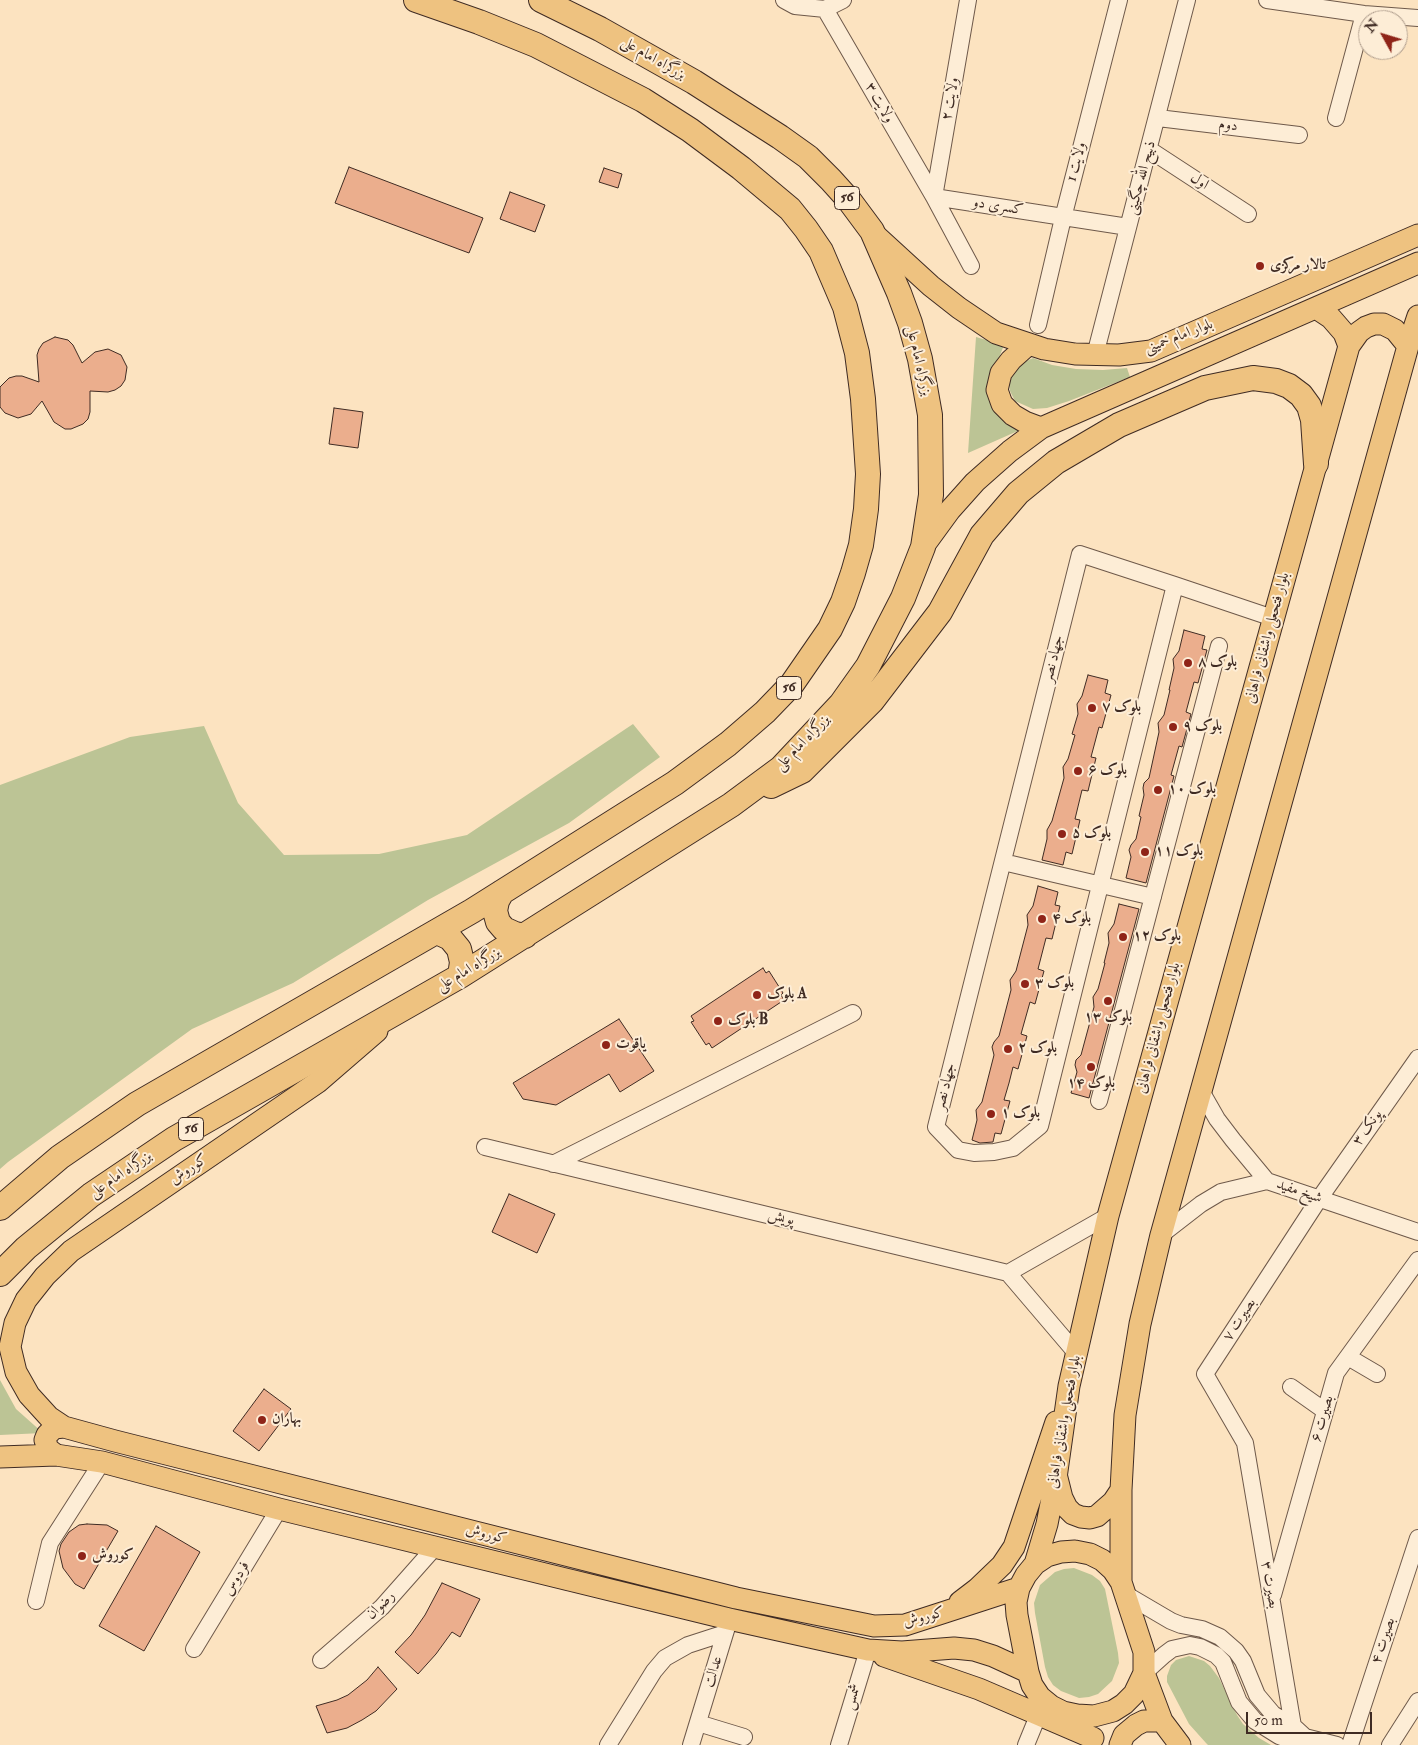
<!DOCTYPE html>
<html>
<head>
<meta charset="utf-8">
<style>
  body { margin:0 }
  #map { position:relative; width:1418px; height:1745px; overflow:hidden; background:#fce3c0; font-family:"IM FELL Double Pica",serif }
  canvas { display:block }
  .north { position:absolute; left:1358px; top:10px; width:50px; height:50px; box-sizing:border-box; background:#fdedd6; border:1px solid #b19f8e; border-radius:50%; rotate:309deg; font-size:14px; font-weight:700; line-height:20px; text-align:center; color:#3f2b23 }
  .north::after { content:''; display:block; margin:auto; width:18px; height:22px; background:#8f2418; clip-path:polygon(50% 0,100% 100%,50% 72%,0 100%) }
  .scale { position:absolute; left:1246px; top:1712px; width:126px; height:22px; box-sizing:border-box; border:2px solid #3f2b23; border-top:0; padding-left:6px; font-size:15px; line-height:18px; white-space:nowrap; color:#3f2b23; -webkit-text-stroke:4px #fdedd6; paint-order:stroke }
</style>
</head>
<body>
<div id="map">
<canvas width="1418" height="1745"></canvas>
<div class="north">N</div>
<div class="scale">50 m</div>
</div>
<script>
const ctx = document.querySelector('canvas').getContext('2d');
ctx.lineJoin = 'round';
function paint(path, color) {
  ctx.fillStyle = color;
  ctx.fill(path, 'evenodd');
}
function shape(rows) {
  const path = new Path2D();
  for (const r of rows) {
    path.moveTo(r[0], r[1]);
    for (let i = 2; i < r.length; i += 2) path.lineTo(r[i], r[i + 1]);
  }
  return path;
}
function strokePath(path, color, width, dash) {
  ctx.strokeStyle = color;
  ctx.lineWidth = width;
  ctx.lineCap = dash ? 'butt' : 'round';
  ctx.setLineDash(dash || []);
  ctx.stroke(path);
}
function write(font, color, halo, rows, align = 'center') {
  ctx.font = font + ' "IM FELL Double Pica",Amiri,serif';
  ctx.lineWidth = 4;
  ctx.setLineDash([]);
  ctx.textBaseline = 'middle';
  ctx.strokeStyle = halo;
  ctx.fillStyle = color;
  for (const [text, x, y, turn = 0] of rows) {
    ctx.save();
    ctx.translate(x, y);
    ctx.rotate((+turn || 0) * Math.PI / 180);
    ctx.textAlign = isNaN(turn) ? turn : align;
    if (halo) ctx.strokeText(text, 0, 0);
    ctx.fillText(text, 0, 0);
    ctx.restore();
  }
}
paint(shape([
  [976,337,1004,345,989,383,1020,430,968,453],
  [1033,358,1052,365,1076,369,1103,370,1127,368,1130,377,1069,401,1047,408,1033,409,1015,401,1010,391,1009,382,1013,371,1020,364],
  [633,724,660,757,569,823,428,900,293,983,192,1029,8,1162,0,1169,0,785,130,737,204,726,238,803,284,855,379,854,467,835],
  [0,1380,16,1409,43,1433,0,1435],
  [1074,1568,1092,1575,1100,1581,1105,1589,1118,1653,1119,1663,1112,1681,1098,1694,1089,1697,1079,1698,1061,1691,1053,1685,1048,1677,1045,1667,1035,1613,1034,1603,1040,1585,1055,1572,1064,1569],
  [1189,1656,1204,1661,1210,1666,1219,1678,1237,1715,1243,1724,1259,1738,1271,1745,1208,1745,1206,1743,1189,1724,1167,1682,1167,1676,1171,1665,1176,1660]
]), '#bcc495');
const building = shape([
  [349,167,483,218,469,253,335,203,349,167],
  [604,168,622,174,618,188,599,182,604,168],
  [510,192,545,205,535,232,500,219,510,192],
  [55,337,68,340,73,345,82,363,95,352,108,349,121,355,127,367,125,380,121,386,115,390,108,392,90,391,90,412,88,419,83,424,71,429,65,429,54,422,42,401,31,414,18,418,5,413,0,407,0,387,9,378,16,376,22,376,39,382,37,355,39,349,43,343,55,337],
  [334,408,363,412,358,448,329,444,334,408],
  [1184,630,1205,636,1202,649,1207,650,1198,683,1194,682,1186,712,1191,714,1182,747,1179,746,1171,775,1174,776,1146,883,1126,878,1131,857,1129,850,1131,845,1136,839,1141,817,1139,816,1144,795,1143,788,1144,783,1149,778,1159,732,1158,723,1164,715,1170,690,1169,690,1174,668,1173,659,1179,651,1184,630],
  [1088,675,1108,680,1105,693,1111,695,1102,728,1099,727,1091,757,1096,758,1088,791,1082,790,1075,819,1080,820,1072,854,1066,852,1063,865,1042,860,1047,839,1047,830,1052,821,1064,778,1063,767,1068,759,1075,735,1072,734,1078,714,1077,704,1082,696,1088,675],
  [1038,886,1058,892,1055,905,1060,906,1052,939,1046,938,1038,969,1044,971,1035,1004,1030,1002,1021,1034,1027,1036,1018,1069,1013,1067,1009,1083,1004,1100,1010,1101,1001,1134,995,1133,993,1142,980,1143,972,1140,977,1120,976,1110,982,1102,994,1055,992,1047,994,1042,999,1036,1011,990,1010,980,1016,971,1028,925,1027,915,1033,906,1038,886],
  [1119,904,1139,909,1089,1098,1071,1093,1077,1072,1075,1065,1076,1060,1081,1055,1094,1007,1093,997,1098,989,1105,963,1104,963,1109,943,1108,933,1114,924,1119,904],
  [763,968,766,973,769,971,783,993,781,995,784,1000,712,1048,709,1043,706,1045,691,1022,694,1021,691,1016,763,968],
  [619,1019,654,1071,620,1092,609,1074,556,1105,523,1099,513,1083,619,1019],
  [509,1194,555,1214,537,1253,492,1232,509,1194],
  [264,1389,291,1409,259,1451,233,1431,264,1389],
  [87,1524,107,1525,118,1531,84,1589,75,1584,63,1568,59,1551,61,1544,69,1532,79,1525,87,1524],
  [156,1526,200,1552,144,1651,99,1626,156,1526],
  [442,1583,480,1599,460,1637,452,1632,436,1654,418,1674,395,1652,411,1635,425,1615,442,1583],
  [378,1667,397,1689,376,1711,362,1720,347,1728,327,1733,316,1706,337,1700,348,1695,367,1680,378,1667]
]);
paint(building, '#ebae8d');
strokePath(building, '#3f2b23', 1);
const minor = shape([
  [784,0,795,6,825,9,843,0],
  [1267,0,1364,14,1418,18],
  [825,9,934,197,971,266],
  [1158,118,1299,135],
  [1336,118,1364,14],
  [1150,150,1248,214],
  [934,197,968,0],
  [934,197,1128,227],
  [1038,325,1063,218,1119,0],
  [1095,355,1187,0],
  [1175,585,1040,1126,1013,1148,994,1152,974,1153,958,1150,936,1127,1080,554,1175,585,1273,618],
  [1003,862,1153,897],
  [1201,1091,1217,1119,1233,1140,1267,1181],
  [1099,1101,1219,646],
  [485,1147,1008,1273,1077,1354],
  [553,1164,853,1013],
  [1161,1235,1201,1204,1221,1192,1267,1181,1418,1232],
  [1008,1273,1108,1216],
  [1348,1357,1377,1374],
  [1291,1387,1325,1411],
  [1125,1594,1171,1621,1181,1625,1202,1629,1220,1637,1236,1651,1243,1661,1257,1695,1273,1714,1293,1726,1305,1737,1337,1745],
  [1273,1595,1336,1373,1418,1260],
  [36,1601,50,1543,102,1462],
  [194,1649,279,1509],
  [321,1660,382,1607,436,1546],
  [1144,1673,1164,1655,1172,1649,1190,1645,1200,1647,1216,1655,1223,1662,1239,1702,1255,1721,1279,1736,1292,1741,1305,1737],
  [698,1723,744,1737],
  [1293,1726,1245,1443,1205,1374,1319,1199,1418,1058],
  [608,1745,654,1671,665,1658,688,1645,725,1633],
  [691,1745,727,1627],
  [839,1745,868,1650],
  [1026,1745,1042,1706],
  [1350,1745,1418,1538],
  [1390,1745,1418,1701]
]);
const major = shape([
  [872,232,931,286,959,308,996,333,1044,349,1075,354,1119,355,1151,351,1418,235],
  [1029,344,1011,360,1001,373,997,390,1002,404,1013,415,1025,422,1041,428],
  [1349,346,1359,332,1366,327,1374,324,1383,324,1395,330,1408,346],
  [923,547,950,510,975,482,1010,451,1041,428,1418,263],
  [377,1031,318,1082,71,1251,45,1276,26,1300,15,1323,10,1347,16,1372,29,1395,49,1417,64,1427,115,1441,736,1598,874,1626,905,1625,1019,1588],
  [56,1455,48,1449,45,1440,47,1435,54,1428,64,1427],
  [0,1457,56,1455,102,1462,279,1509,729,1619,868,1650,902,1652,954,1648,974,1650,993,1656,1028,1672],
  [1057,1478,1062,1498,1067,1508,1073,1514,1081,1517,1090,1518,1097,1516,1113,1502,1121,1490],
  [1075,1551,1090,1554,1102,1560,1113,1570,1121,1582,1144,1652,1144,1673,1134,1694,1124,1704,1113,1711,1094,1716,1077,1715,1063,1712,1051,1706,1040,1697,1032,1685,1028,1672,1017,1615,1016,1602,1019,1588,1026,1575,1035,1564,1047,1556,1061,1552,1075,1551],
  [1035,1564,1047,1524,1056,1478,1069,1386,1108,1216,1349,346,1344,333,1331,318,1316,308],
  [1121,1582,1121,1490,1125,1415,1140,1324,1161,1235,1408,346,1418,316],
  [960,1602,977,1589,1002,1565,1014,1547,1056,1422],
  [884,1656,979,1689,1093,1738],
  [1144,1673,1162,1721,1180,1745],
  [1120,1745,1124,1735,1136,1725,1144,1721,1162,1721]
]);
const highway = shape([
  [771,786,802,771,872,701,940,612,982,535,1018,493,1056,462,1119,425,1205,388,1253,378,1276,381,1289,386,1301,395,1309,406,1313,420,1316,464],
  [502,892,497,901,495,911,498,922,504,929,515,934,525,936],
  [437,932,450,938,459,949,462,962,460,976],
  [0,1208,60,1157,137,1104,472,911,675,783,728,744,765,712,792,684,830,629,843,602,853,573,861,545,866,509,868,474,863,399,857,353,845,307,821,251,806,229,790,209,741,168,690,130,643,100,536,45,479,22,416,0],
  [0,1274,26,1248,91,1195,174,1139,460,976,731,805,781,768,841,704,868,666,903,598,923,547,931,495,930,415,920,359,910,323,899,293,872,231,849,200,831,180,808,157,780,137,694,82,600,29,541,0]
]);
strokePath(minor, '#6e594a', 18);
strokePath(major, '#3f2b23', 23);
strokePath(highway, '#3f2b23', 26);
strokePath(minor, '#fdedd6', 16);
strokePath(major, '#eec280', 21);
strokePath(highway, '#eec280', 24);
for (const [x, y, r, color] of [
  [1260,266,5,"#8f2418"],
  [1188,663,5,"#8f2418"],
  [1092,708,5,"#8f2418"],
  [1173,727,5,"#8f2418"],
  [1078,771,5,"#8f2418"],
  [1158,790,5,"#8f2418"],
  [1062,834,5,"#8f2418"],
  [1145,852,5,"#8f2418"],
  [1042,919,5,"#8f2418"],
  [1123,937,5,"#8f2418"],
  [1025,984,5,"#8f2418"],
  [757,995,5,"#8f2418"],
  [1108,1001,5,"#8f2418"],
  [718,1021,5,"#8f2418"],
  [606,1045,5,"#8f2418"],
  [1008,1049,5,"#8f2418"],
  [1091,1067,5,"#8f2418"],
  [991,1114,5,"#8f2418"],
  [262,1420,5,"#8f2418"],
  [82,1556,5,"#8f2418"]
]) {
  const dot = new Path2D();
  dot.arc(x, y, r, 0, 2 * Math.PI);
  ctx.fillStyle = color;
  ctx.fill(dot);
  strokePath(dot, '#fdedd6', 2);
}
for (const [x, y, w] of [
  [847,198,25],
  [789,688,25],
  [191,1129,25]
]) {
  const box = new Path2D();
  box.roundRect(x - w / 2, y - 11.5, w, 23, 4);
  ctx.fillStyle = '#fdedd6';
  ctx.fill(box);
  strokePath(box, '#3f2b23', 1);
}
write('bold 14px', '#3f2b23', null, [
  ["56",847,198],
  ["56",789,688],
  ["56",191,1129]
]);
write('15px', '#3f2b23', '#fdedd6', [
  ["بزرگراه امام علی",653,59,30],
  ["ولایت ۲",951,99,-80],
  ["ولایت ۳",879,103,60],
  ["دوم",1228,126,7],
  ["ولایت 1",1077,162,-75],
  ["ذبیح الله چگینی",1142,178,-75],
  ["اول",1199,182,33],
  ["کسری دو",998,207,9],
  ["بلوار امام خمینی",1179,337,-21],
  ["بزرگراه امام علی",918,361,77],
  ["بلوار فتحعلی واشقانی فراهانی",1268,638,-75],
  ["جهاد نصر",1054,659,-76],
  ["بزرگراه امام علی",803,743,-46],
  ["بزرگراه امام علی",469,970,-31],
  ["بلوار فتحعلی واشقانی فراهانی",1159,1028,-75],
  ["جهاد نصر",946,1087,-76],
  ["پونک ۳",1368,1128,-55],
  ["کوروش",189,1170,-34],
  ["بزرگراه امام علی",121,1175,-34],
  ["شیخ مفید",1299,1192,19],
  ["پویش",781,1218,14],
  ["بصیرت ۷",1240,1320,-57],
  ["بصیرت ۶",1323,1419,-74],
  ["بلوار فتحعلی واشقانی فراهانی",1065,1422,-80],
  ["کوروش",486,1535,14],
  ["فردوس",237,1579,-59],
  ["بصیرت ۳",1269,1585,80],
  ["رضوان",381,1606,-44],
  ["کوروش",924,1618,-15],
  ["بصیرت ۴",1384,1641,-72],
  ["عدالت",714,1672,-73],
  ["شمس",853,1697,-74]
]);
write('bold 15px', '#3f2b23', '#fdedd6', [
  ["تالار مرکزی",1270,266],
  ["بلوک ۸",1198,663],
  ["بلوک ۷",1102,708],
  ["بلوک ۹",1183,727],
  ["بلوک ۶",1088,771],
  ["بلوک ۱۰",1168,790],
  ["بلوک ۵",1072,834],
  ["بلوک ۱۱",1155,852],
  ["بلوک ۴",1052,919],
  ["بلوک ۱۲",1133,937],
  ["بلوک ۳",1035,984],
  ["بلوک A",767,995],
  ["بلوک ۱۳",1108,1018,"center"],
  ["بلوک B",728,1021],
  ["یاقوت",616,1045],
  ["بلوک ۲",1018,1049],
  ["بلوک ۱۴",1091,1084,"center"],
  ["بلوک ۱",1001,1114],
  ["بهاران",272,1420],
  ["کوروش",92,1556]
], 'left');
</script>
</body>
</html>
